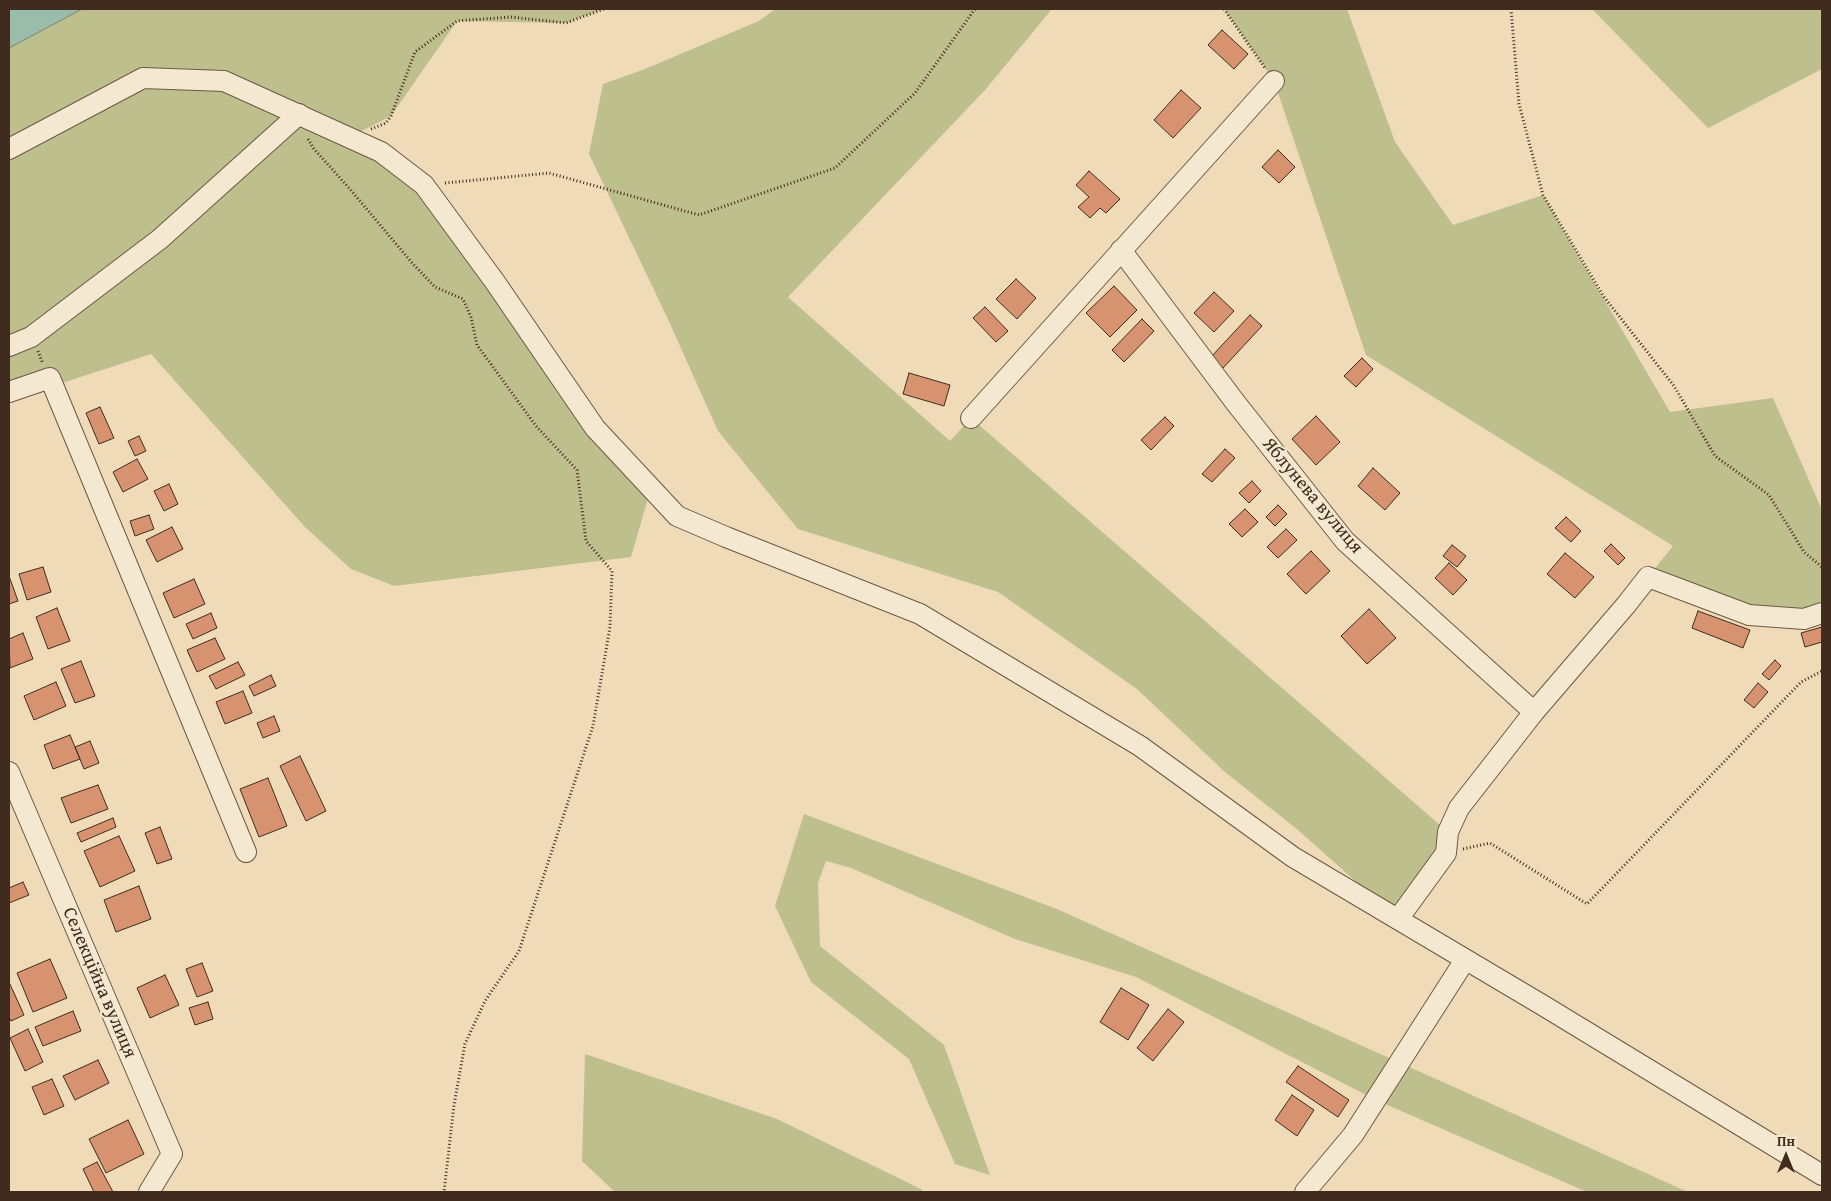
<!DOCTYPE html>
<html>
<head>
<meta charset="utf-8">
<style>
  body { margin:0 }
  #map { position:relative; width:1831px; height:1201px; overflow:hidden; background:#efdbb8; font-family:"Gentium Book Plus",serif }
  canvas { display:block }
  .frame { position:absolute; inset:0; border:10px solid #402c1e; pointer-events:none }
  .north { position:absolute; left:1761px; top:1131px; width:50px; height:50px; -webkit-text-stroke:4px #f5e8d1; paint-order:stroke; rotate:0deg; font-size:14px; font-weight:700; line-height:20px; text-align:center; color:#402c1e }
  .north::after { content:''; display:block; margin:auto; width:18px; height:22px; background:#402c1e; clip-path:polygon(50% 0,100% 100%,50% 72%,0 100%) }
</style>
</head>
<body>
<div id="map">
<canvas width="1831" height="1201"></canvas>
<div class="frame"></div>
<div class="north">Пн</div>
</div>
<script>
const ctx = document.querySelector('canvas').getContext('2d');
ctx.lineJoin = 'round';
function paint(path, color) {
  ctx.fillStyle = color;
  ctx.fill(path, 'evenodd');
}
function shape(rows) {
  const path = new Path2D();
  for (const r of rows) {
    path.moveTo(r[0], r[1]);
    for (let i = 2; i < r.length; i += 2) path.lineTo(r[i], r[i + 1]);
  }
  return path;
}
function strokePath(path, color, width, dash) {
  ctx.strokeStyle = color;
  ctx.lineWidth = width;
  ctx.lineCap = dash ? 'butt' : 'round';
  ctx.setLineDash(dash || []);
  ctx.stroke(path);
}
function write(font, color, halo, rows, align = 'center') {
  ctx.font = font + ' "Gentium Book Plus",serif';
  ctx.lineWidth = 4;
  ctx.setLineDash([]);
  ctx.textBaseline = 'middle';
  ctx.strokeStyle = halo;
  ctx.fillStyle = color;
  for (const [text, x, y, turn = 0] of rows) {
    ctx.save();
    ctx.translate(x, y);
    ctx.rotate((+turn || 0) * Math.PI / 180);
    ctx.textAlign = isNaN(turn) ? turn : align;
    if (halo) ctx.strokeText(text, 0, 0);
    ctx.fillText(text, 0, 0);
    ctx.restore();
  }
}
paint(shape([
  [82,9,604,9,566,23,457,21,391,116,350,137,424,185,651,488,631,557,394,586,351,569,305,527,151,354,53,386,9,392,9,48],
  [775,9,1052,9,985,90,788,297,950,441,971,418,1448,832,1398,919,1298,830,1225,772,1137,689,998,592,798,529,718,431,667,317,589,154,603,84,645,69,759,21],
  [1224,9,1347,9,1395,142,1453,225,1543,195,1670,412,1773,398,1822,510,1822,613,1749,615,1648,577,1673,546,1366,355,1274,81],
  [1592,9,1822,9,1822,69,1708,128],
  [804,814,1057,909,1688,1192,1587,1192,1376,1100,1136,977,1015,939,851,868,826,861,818,883,820,946,944,1045,990,1175,955,1164,909,1059,811,982,775,906],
  [585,1054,777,1119,921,1189,923,1192,615,1192,582,1161]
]), '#bdbf8c');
const water = shape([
  [9,9,82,9,9,48,9,9]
]);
paint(water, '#9abcaa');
strokePath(water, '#768272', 1);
const building = shape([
  [1222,30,1248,54,1234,69,1208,45,1222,30],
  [1181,90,1201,108,1173,138,1154,120,1181,90],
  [1278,150,1295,167,1279,183,1262,167,1278,150],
  [1089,171,1120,199,1106,213,1100,208,1090,218,1078,207,1089,197,1076,185,1089,171],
  [1016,279,1036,298,1017,319,996,299,1016,279],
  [1114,286,1137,310,1110,337,1086,313,1114,286],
  [1214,292,1234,311,1214,332,1194,313,1214,292],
  [985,307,1008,331,996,342,973,318,985,307],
  [1250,315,1262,326,1223,368,1211,357,1250,315],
  [1142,319,1154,331,1124,362,1112,350,1142,319],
  [1362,358,1373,369,1356,387,1344,376,1362,358],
  [909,373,950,385,944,406,903,394,909,373],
  [100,407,114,438,99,444,86,413,100,407],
  [1316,416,1340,442,1316,465,1292,439,1316,416],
  [1165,417,1174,426,1151,450,1141,440,1165,417],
  [139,436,146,451,135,456,128,441,139,436],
  [1225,449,1235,458,1212,482,1202,474,1225,449],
  [137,459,148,479,123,492,113,472,137,459],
  [1373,468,1400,493,1385,510,1358,486,1373,468],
  [1252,481,1261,491,1249,503,1239,493,1252,481],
  [169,484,178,504,164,511,154,491,169,484],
  [1278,505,1287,514,1275,526,1266,517,1278,505],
  [1245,509,1258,522,1242,537,1229,524,1245,509],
  [149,515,154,529,135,536,130,521,149,515],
  [1566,517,1581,531,1571,542,1555,528,1566,517],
  [172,527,183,549,157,562,146,540,172,527],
  [1286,529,1297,540,1278,558,1267,547,1286,529],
  [1611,544,1625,558,1618,565,1604,551,1611,544],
  [1452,545,1466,556,1457,567,1443,556,1452,545],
  [1311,551,1330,571,1306,594,1287,574,1311,551],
  [1565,553,1594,577,1575,598,1547,574,1565,553],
  [1449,563,1467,580,1453,595,1435,578,1449,563],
  [43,567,51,592,27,600,19,574,43,567],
  [9,576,18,601,9,604,9,576],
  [194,579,205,604,174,618,163,593,194,579],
  [57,608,70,641,48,649,36,617,57,608],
  [1369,609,1396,638,1367,664,1341,636,1369,609],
  [1698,611,1750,630,1743,648,1692,628,1698,611],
  [211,613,217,628,193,639,186,624,211,613],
  [1822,627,1822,642,1805,647,1801,633,1822,627],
  [23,633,33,659,10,668,9,639,23,633],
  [215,638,225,659,197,672,187,650,215,638],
  [1775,660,1781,666,1769,680,1762,674,1775,660],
  [81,661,95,696,75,703,61,669,81,661],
  [238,662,245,675,216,689,209,676,238,662],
  [271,675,276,686,254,696,249,686,271,675],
  [56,682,66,706,34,720,24,696,56,682],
  [1758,683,1768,692,1754,708,1744,700,1758,683],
  [243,691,252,713,225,724,216,702,243,691],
  [274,716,280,731,263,738,257,723,274,716],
  [70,735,80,759,53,769,44,745,70,735],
  [90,741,99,763,84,769,75,747,90,741],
  [300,756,326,811,306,821,280,766,300,756],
  [268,778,287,826,259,837,240,789,268,778],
  [98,785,108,809,71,823,61,798,98,785],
  [113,818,116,827,81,842,77,833,113,818],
  [160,827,172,859,157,864,145,833,160,827],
  [119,836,135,871,100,887,84,851,119,836],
  [23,882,29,895,9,903,9,888,23,882],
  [139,886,151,919,116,932,104,900,139,886],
  [50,959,67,998,33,1012,17,973,50,959],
  [202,963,213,991,197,997,186,969,202,963],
  [165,975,179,1005,150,1018,137,988,165,975],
  [9,982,24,1015,11,1021,9,1017,9,982],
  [1121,988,1149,1005,1128,1040,1100,1022,1121,988],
  [208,1002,213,1019,195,1025,189,1008,208,1002],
  [1168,1009,1184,1022,1153,1061,1137,1048,1168,1009],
  [73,1011,81,1031,43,1046,35,1027,73,1011],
  [28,1029,43,1062,25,1071,10,1038,28,1029],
  [98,1060,109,1083,75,1100,63,1076,98,1060],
  [1298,1066,1349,1100,1338,1117,1286,1082,1298,1066],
  [52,1079,64,1106,44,1115,32,1087,52,1079],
  [1292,1095,1314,1110,1297,1136,1275,1120,1292,1095],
  [128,1120,144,1154,106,1173,89,1139,128,1120],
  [97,1162,113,1192,94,1192,83,1169,97,1162]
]);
paint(building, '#d79370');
strokePath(building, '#402c1e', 1);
const minor = shape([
  [9,149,143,78,224,81,381,152,424,185,495,282,595,428,677,516,726,537,920,614,1140,746,1293,857,1544,1006,1822,1175],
  [1121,250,1235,402,1345,541,1534,712],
  [9,346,31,337,160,239,299,114],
  [9,392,50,378,246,852],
  [971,418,1274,81],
  [9,772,172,1154,149,1192],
  [1398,919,1446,853,1448,832,1459,808,1534,712,1626,605,1648,577,1749,615,1804,619,1822,613],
  [1305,1192,1353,1135,1465,960]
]);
strokePath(minor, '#6c5844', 22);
strokePath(shape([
  [1224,9,1265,68],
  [1511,9,1519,104,1543,195,1604,297,1674,386,1715,456,1769,495,1804,552,1822,567],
  [371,129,386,123,391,116,415,52,457,21,511,17,566,23,604,9],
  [308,139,314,149,349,188,413,264,435,287,463,299,471,317,477,345,536,426,577,470,586,541,612,571,610,627,593,726,519,951,485,1001,465,1044,454,1105,444,1192],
  [445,183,549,173,699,215,835,168,915,93,975,9],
  [38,351,43,364],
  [1463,849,1490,843,1587,904,1801,682,1822,671]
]), '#402c1e', 3, [1, 2.5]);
strokePath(minor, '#f5e8d1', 20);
write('19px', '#402c1e', '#f5e8d1', [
  ["Яблунева вулиця",1312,496,50],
  ["Селекційна вулиця",99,983,67]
]);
</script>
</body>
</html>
